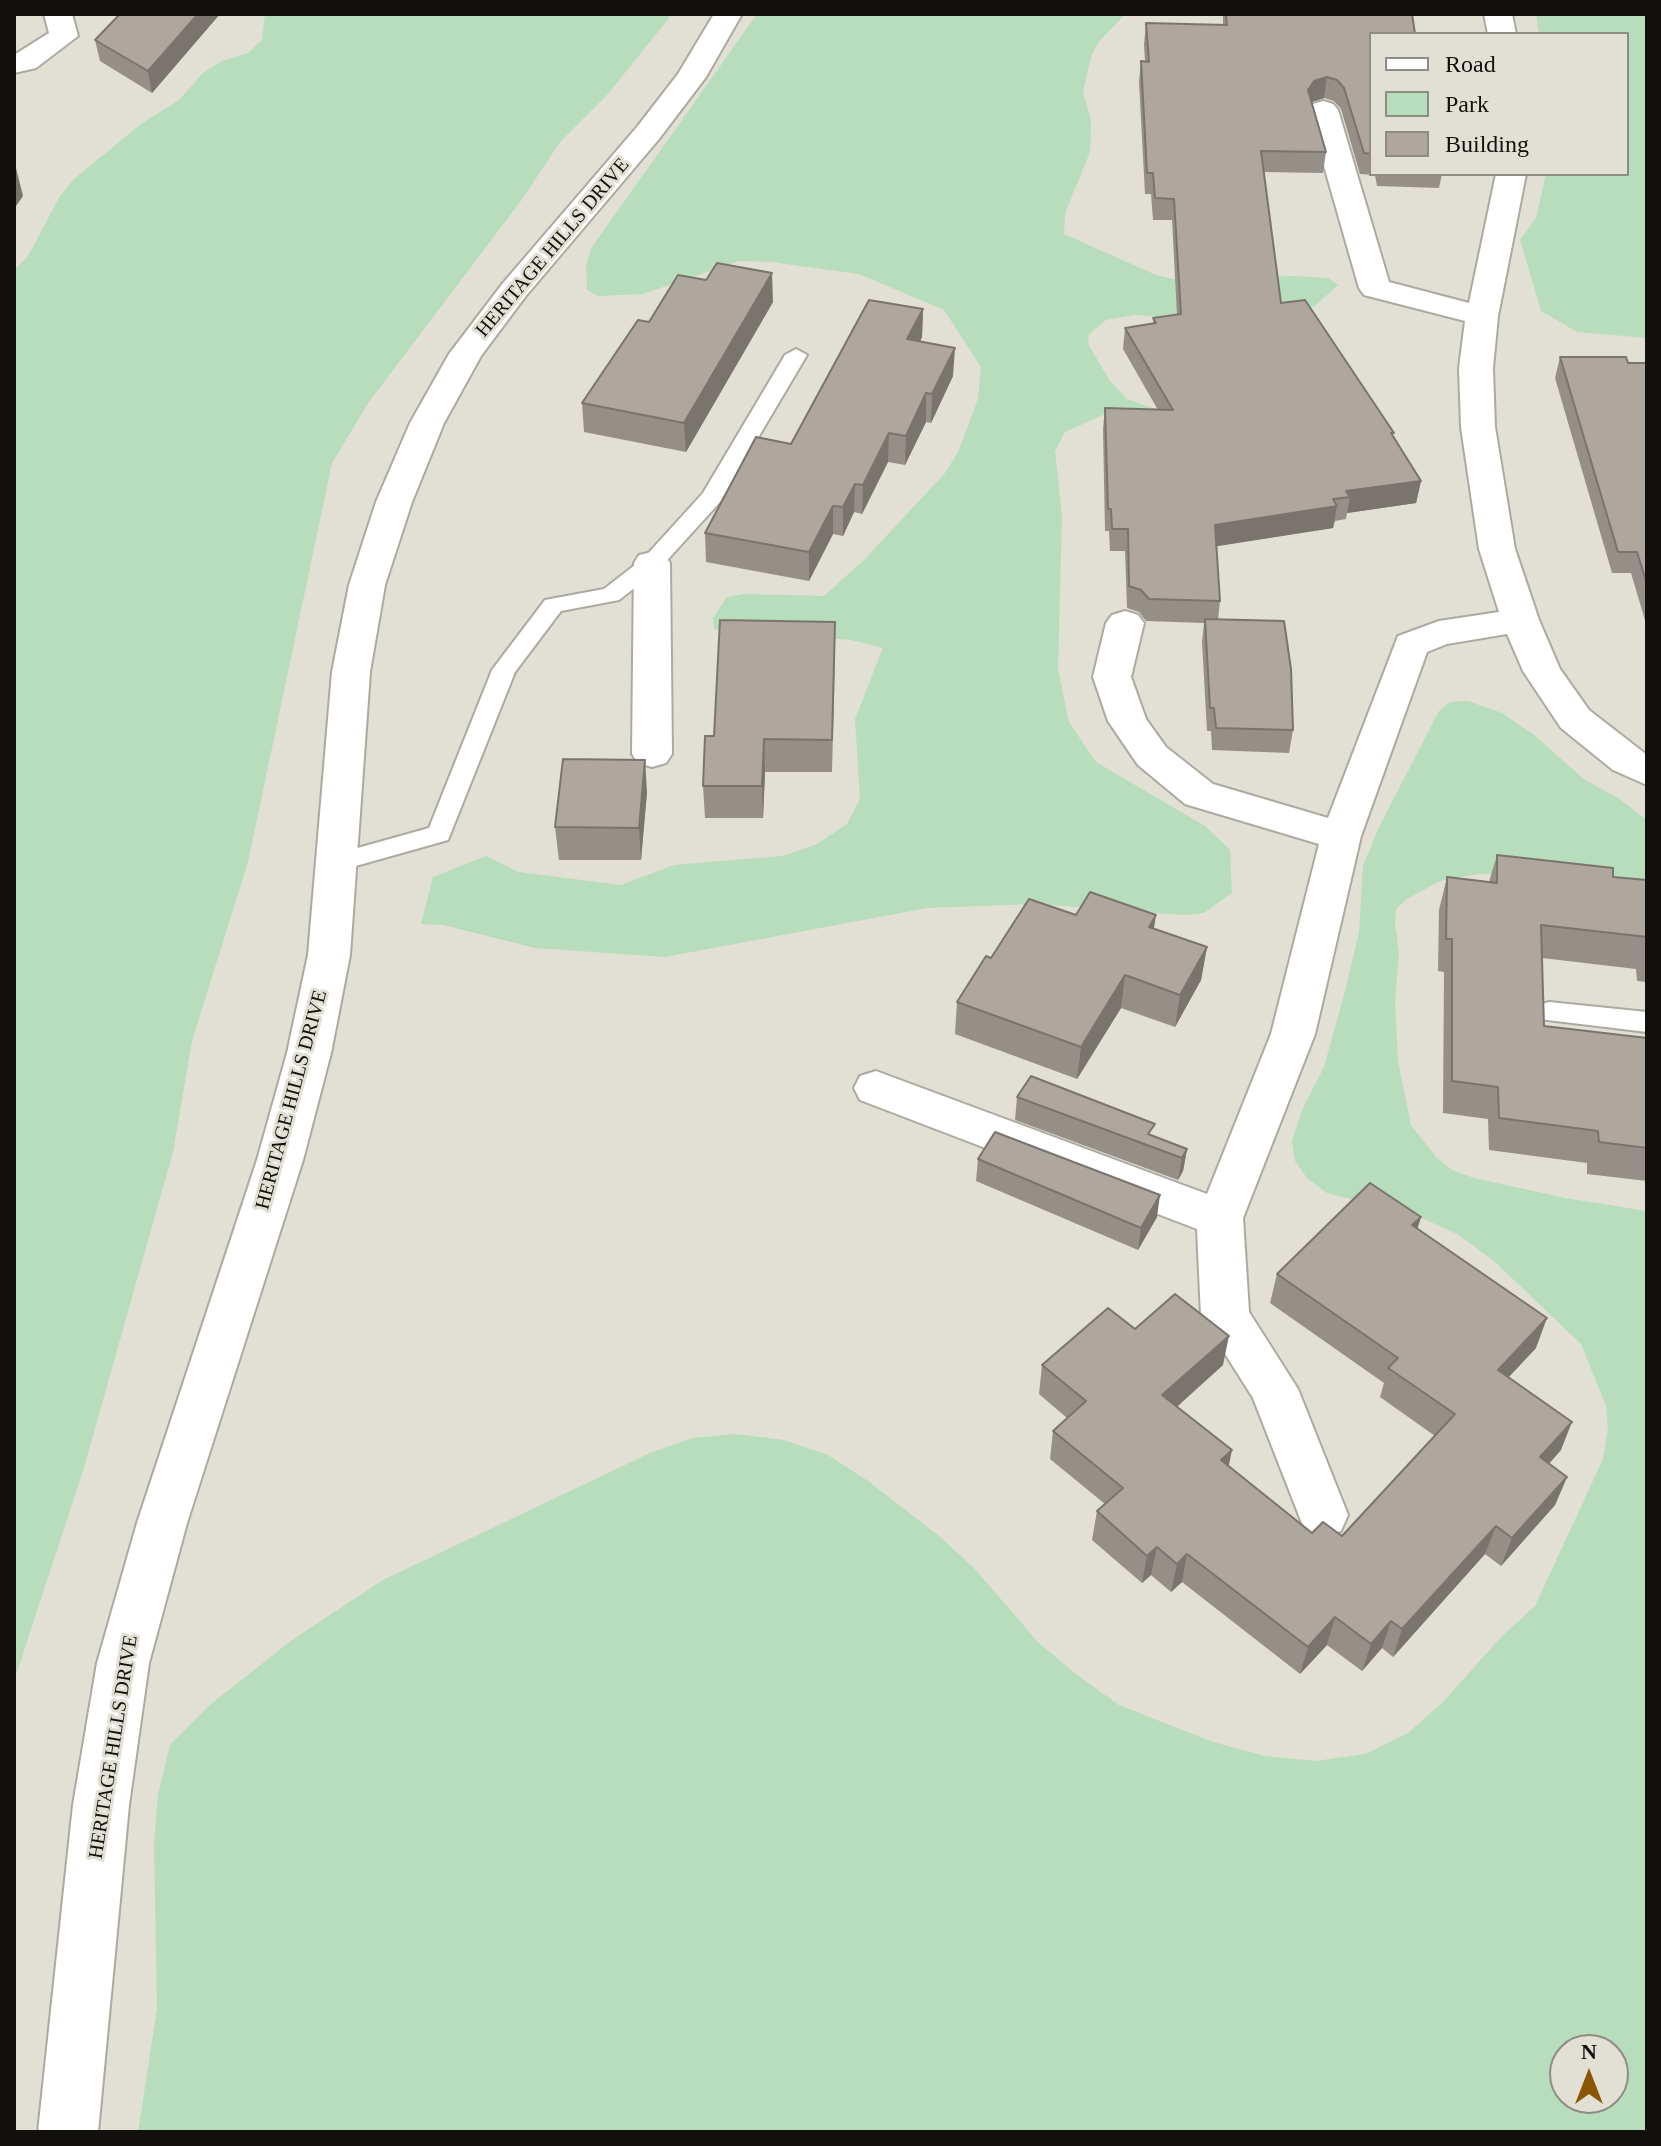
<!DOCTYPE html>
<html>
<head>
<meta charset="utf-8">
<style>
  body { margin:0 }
  #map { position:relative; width:1661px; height:2146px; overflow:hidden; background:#e2dfd4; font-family:Georgia,serif }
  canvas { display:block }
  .frame { position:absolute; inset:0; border:16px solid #11100c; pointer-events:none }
  .legend { position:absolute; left:1369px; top:32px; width:260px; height:144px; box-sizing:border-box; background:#e2dfd4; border:2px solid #8e8c84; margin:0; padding:10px 14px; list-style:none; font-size:24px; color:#11100c }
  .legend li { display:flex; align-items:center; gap:16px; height:40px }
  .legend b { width:40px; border:2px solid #8e8c84 }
  .north { position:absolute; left:1549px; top:2034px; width:80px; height:80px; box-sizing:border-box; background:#e2dfd4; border:2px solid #8e8c84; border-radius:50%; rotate:0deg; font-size:22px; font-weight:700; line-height:32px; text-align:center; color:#11100c }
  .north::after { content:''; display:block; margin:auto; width:28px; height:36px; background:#8b5603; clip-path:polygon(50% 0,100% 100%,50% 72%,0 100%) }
</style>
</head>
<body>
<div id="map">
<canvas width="1661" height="2146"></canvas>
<div class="frame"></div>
<ul class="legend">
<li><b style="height:10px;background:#fff"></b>Road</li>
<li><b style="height:22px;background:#b7ddbc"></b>Park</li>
<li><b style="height:22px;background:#afa69e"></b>Building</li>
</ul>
<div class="north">N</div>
</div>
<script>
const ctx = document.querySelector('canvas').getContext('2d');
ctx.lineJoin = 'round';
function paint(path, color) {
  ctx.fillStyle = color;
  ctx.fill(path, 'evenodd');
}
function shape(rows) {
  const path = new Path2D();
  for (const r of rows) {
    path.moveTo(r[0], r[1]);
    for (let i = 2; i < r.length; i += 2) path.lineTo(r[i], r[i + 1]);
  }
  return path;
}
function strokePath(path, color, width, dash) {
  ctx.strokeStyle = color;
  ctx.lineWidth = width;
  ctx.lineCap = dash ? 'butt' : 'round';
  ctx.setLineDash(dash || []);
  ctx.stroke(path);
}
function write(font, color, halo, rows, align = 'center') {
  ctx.font = font + ' Georgia,serif';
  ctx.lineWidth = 6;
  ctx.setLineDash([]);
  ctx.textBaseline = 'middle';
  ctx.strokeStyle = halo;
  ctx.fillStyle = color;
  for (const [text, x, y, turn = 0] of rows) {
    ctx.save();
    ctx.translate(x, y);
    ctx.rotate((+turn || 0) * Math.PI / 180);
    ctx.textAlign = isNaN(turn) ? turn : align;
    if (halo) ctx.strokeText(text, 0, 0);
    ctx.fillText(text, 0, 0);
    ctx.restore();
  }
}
paint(shape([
  [265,14,669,14,669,18,608,94,560,142,523,198,369,402,332,463,248,862,192,1041,173,1152,83,1471,14,1681,14,269,27,258,60,196,75,178,141,124,179,100,203,73,222,61,248,53,262,40],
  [757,14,1125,14,1098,43,1091,57,1083,92,1091,121,1090,152,1065,213,1064,234,1156,275,1173,279,1295,276,1329,278,1338,285,1315,306,1257,321,1203,321,1135,315,1106,320,1089,334,1088,344,1110,381,1127,399,1158,410,1239,423,1103,415,1065,432,1055,451,1062,517,1058,669,1069,722,1096,762,1205,826,1230,850,1232,893,1204,913,1183,915,1035,904,927,908,665,957,535,948,443,925,421,924,433,877,486,856,519,872,621,885,674,865,783,856,817,844,847,824,860,799,855,719,883,648,851,640,714,629,713,618,727,597,743,594,824,596,864,560,945,473,958,452,978,399,981,367,944,310,859,274,771,262,739,261,643,294,598,296,587,290,586,265,592,247],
  [1536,14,1647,14,1647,338,1577,332,1541,311,1520,240,1536,218,1546,174,1627,174,1627,34,1539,34],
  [1468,701,1502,713,1534,735,1585,780,1618,798,1647,820,1647,887,1519,873,1478,874,1440,881,1407,899,1396,909,1395,923,1399,953,1395,1001,1398,1061,1411,1125,1436,1157,1452,1170,1474,1178,1565,1198,1647,1211,1647,2132,138,2132,157,2009,154,1844,158,1794,170,1745,210,1705,292,1640,383,1580,650,1453,692,1438,736,1434,784,1440,828,1455,868,1481,939,1536,974,1568,1038,1642,1077,1675,1119,1705,1213,1742,1265,1756,1316,1761,1365,1754,1408,1733,1443,1702,1502,1636,1535,1606,1603,1459,1608,1428,1606,1406,1581,1344,1494,1261,1457,1234,1420,1217,1327,1193,1307,1178,1295,1161,1292,1141,1302,1110,1324,1067,1345,991,1359,932,1363,866,1379,827,1439,711,1450,702],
  [1565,2050,1613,2050,1613,2098,1565,2098]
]), '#b7ddbc');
const service = shape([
  [796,349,807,355,720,502,660,568,619,600,561,611,515,672,448,840,338,871,329,868,325,862,329,856,429,828,492,670,545,600,604,589,644,558,703,493,785,355,796,349],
  [1549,1002,1647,1012,1647,1032,1539,1019,1535,1012,1539,1005,1549,1002]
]);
const minor = shape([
  [44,14,72,14,78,36,36,68,14,73,14,55,49,33,44,14],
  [714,14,742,14,706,77,659,139,525,297,481,356,444,423,412,502,385,585,370,672,350,955,331,1053,303,1160,187,1523,149,1663,129,1805,98,2132,38,2132,73,1805,97,1663,137,1523,257,1160,287,1053,308,955,332,672,349,585,376,502,410,423,449,354,503,283,637,127,678,74,714,14],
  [1484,14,1512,14,1516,34,1488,34,1484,14],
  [1323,101,1333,104,1338,110,1389,282,1469,303,1496,174,1526,174,1498,316,1493,368,1495,427,1515,549,1539,620,1560,669,1589,710,1647,755,1647,785,1613,770,1561,728,1523,671,1507,634,1447,644,1427,652,1361,836,1315,1034,1243,1218,1249,1312,1298,1389,1348,1515,1341,1531,1323,1537,1305,1531,1253,1398,1201,1316,1197,1229,860,1100,854,1088,860,1076,876,1071,1207,1194,1271,1034,1319,844,1185,804,1138,765,1108,721,1093,677,1106,623,1112,615,1125,611,1138,615,1144,623,1131,677,1146,719,1166,747,1213,784,1328,818,1398,636,1439,621,1499,612,1479,549,1461,427,1459,368,1465,321,1364,295,1359,288,1308,110,1313,104,1323,101],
  [652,552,665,555,670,563,672,754,666,763,652,767,638,763,632,754,634,563,639,555,652,552]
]);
strokePath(service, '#acaa9f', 4);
strokePath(minor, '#acaa9f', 4);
paint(service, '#fff');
paint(minor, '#fff');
paint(shape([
  [120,14,220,14,152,93,100,61,95,40],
  [1223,14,1412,14,1371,34,1371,174,1442,174,1439,188,1377,186,1375,175,1360,174,1341,109,1334,101,1324,98,1312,102,1326,152,1323,173,1264,172,1281,303,1393,438,1421,481,1416,503,1347,513,1346,519,1335,521,1333,528,1216,546,1220,601,1218,620,1293,730,1289,753,1212,750,1211,731,1207,731,1202,642,1204,623,1146,621,1139,612,1127,608,1125,551,1110,551,1109,531,1105,531,1103,429,1105,408,1158,410,1123,349,1125,328,1153,324,1153,318,1177,315,1172,220,1153,220,1151,194,1145,194,1139,82,1141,61,1145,62,1144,44,1146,23,1223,25],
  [773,302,686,452,584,432,582,403,649,322],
  [923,309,922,337,920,342,953,376,931,423,926,422,905,465,888,462,862,514,854,512,843,536,833,534,809,581,706,562,705,533],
  [1560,357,1647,363,1647,627,1631,573,1612,573,1555,378],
  [835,654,832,772,765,772,763,818,705,818,703,786,714,736],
  [647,792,641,860,559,860,555,827],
  [1497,855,1613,877,1647,880,1647,982,1637,981,1636,969,1542,958,1544,1026,1647,1038,1647,1181,1587,1174,1587,1163,1489,1150,1488,1119,1443,1113,1444,972,1438,971,1439,910,1447,877,1489,882],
  [1076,915,1154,929,1207,947,1201,980,1175,1027,1121,1008,1077,1079,955,1034,957,1002,991,958],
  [1017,1097,1187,1149,1183,1171,1178,1180,1015,1120],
  [978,1159,1157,1217,1138,1250,976,1181],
  [1421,1217,1417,1229,1536,1348,1508,1378,1561,1450,1549,1464,1567,1477,1555,1505,1501,1566,1485,1554,1393,1657,1382,1648,1362,1671,1327,1645,1300,1674,1182,1582,1171,1592,1151,1575,1142,1583,1092,1540,1097,1511,1105,1504,1050,1459,1053,1431,1067,1418,1039,1394,1042,1365,1135,1329,1223,1365,1177,1407,1229,1467,1312,1533,1342,1536,1435,1436,1380,1397,1384,1383,1270,1303,1277,1274]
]), '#968f88');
paint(shape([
  [198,14,220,14,152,93,148,71],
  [1327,77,1324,98,1311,102,1308,90,1314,81],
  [14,160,23,196,14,209],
  [772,273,773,302,686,452,684,423],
  [923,309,922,337,906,368,907,339],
  [955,348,953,376,931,423,932,394],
  [926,393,926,422,905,465,906,436],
  [889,433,888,462,862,514,863,485],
  [1421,481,1416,503,1347,513,1350,497,1346,491],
  [855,484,854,512,843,536,843,507],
  [833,506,833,534,809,581,809,552],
  [1337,506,1333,528,1212,547,1215,525],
  [764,739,765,772,763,818,762,786],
  [645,760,647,792,641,860,639,828],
  [1156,915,1151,948,1149,927],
  [1207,947,1201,980,1175,1027,1180,995],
  [1125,975,1121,1008,1077,1079,1081,1047],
  [1187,1149,1183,1171,1178,1180,1182,1158],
  [1160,1195,1157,1217,1138,1250,1141,1228],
  [1421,1217,1412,1246,1412,1225],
  [1547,1318,1536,1348,1487,1400,1498,1370],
  [1229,1336,1223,1365,1157,1424,1162,1395],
  [1572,1422,1561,1450,1528,1486,1540,1457],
  [1232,1450,1226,1479,1221,1460],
  [1567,1477,1555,1505,1501,1566,1512,1538],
  [1496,1526,1485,1554,1393,1657,1402,1629],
  [1157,1547,1151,1575,1142,1583,1147,1556],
  [1187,1554,1182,1582,1171,1592,1177,1564],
  [1335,1617,1327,1645,1300,1674,1308,1647],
  [1391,1621,1382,1648,1362,1671,1371,1644]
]), '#7a746f');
const building = shape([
  [120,14,198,14,148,71,95,40,120,14],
  [1226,14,1412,14,1415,34,1371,34,1371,154,1364,153,1344,88,1337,80,1327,77,1314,81,1308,90,1326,152,1261,151,1281,303,1305,300,1394,433,1391,433,1421,481,1346,491,1350,497,1333,499,1337,506,1215,525,1220,601,1149,599,1141,590,1129,586,1128,529,1112,529,1111,509,1108,509,1105,408,1173,410,1125,328,1156,323,1153,318,1181,314,1174,199,1155,198,1153,173,1147,173,1141,61,1149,62,1146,23,1227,25,1226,14],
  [717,263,772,273,684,423,582,403,638,320,649,322,678,275,706,280,717,263],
  [869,300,923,309,907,339,955,348,932,394,926,393,906,436,889,433,863,485,855,484,843,507,833,506,809,552,705,533,756,437,791,444,869,300],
  [1560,357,1626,357,1628,363,1647,363,1647,584,1637,552,1618,552,1560,357],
  [1205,619,1284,621,1291,669,1293,730,1216,728,1214,708,1210,708,1205,619],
  [720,620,835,622,832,740,764,739,762,786,703,786,705,736,714,736,720,620],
  [563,759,645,760,639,828,555,827,563,759],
  [1497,855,1613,868,1613,877,1647,880,1647,937,1541,925,1544,1026,1647,1038,1647,1148,1599,1142,1598,1131,1499,1118,1498,1087,1452,1081,1452,939,1446,939,1447,877,1497,883,1497,855],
  [1090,892,1156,915,1149,927,1207,947,1180,995,1125,975,1081,1047,957,1002,986,956,991,958,1029,899,1076,915,1090,892],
  [1031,1076,1155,1124,1148,1134,1187,1149,1182,1158,1017,1097,1031,1076],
  [995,1132,1160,1195,1141,1228,978,1159,995,1132],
  [1370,1183,1421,1217,1412,1225,1547,1318,1498,1370,1572,1422,1540,1457,1567,1477,1512,1538,1496,1526,1402,1629,1391,1621,1371,1644,1335,1617,1308,1647,1187,1554,1177,1564,1157,1547,1147,1556,1097,1511,1123,1488,1053,1431,1086,1401,1042,1365,1108,1308,1135,1329,1175,1294,1229,1336,1162,1395,1232,1450,1221,1460,1312,1533,1323,1522,1342,1536,1455,1414,1388,1368,1398,1358,1277,1274,1370,1183]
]);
paint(building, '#afa69e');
strokePath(building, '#7a746f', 2);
write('20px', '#11100c', '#e2dfd4', [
  ["HERITAGE HILLS DRIVE",553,248,-50],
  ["HERITAGE HILLS DRIVE",292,1100,-75],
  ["HERITAGE HILLS DRIVE",114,1747,-81]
]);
</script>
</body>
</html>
